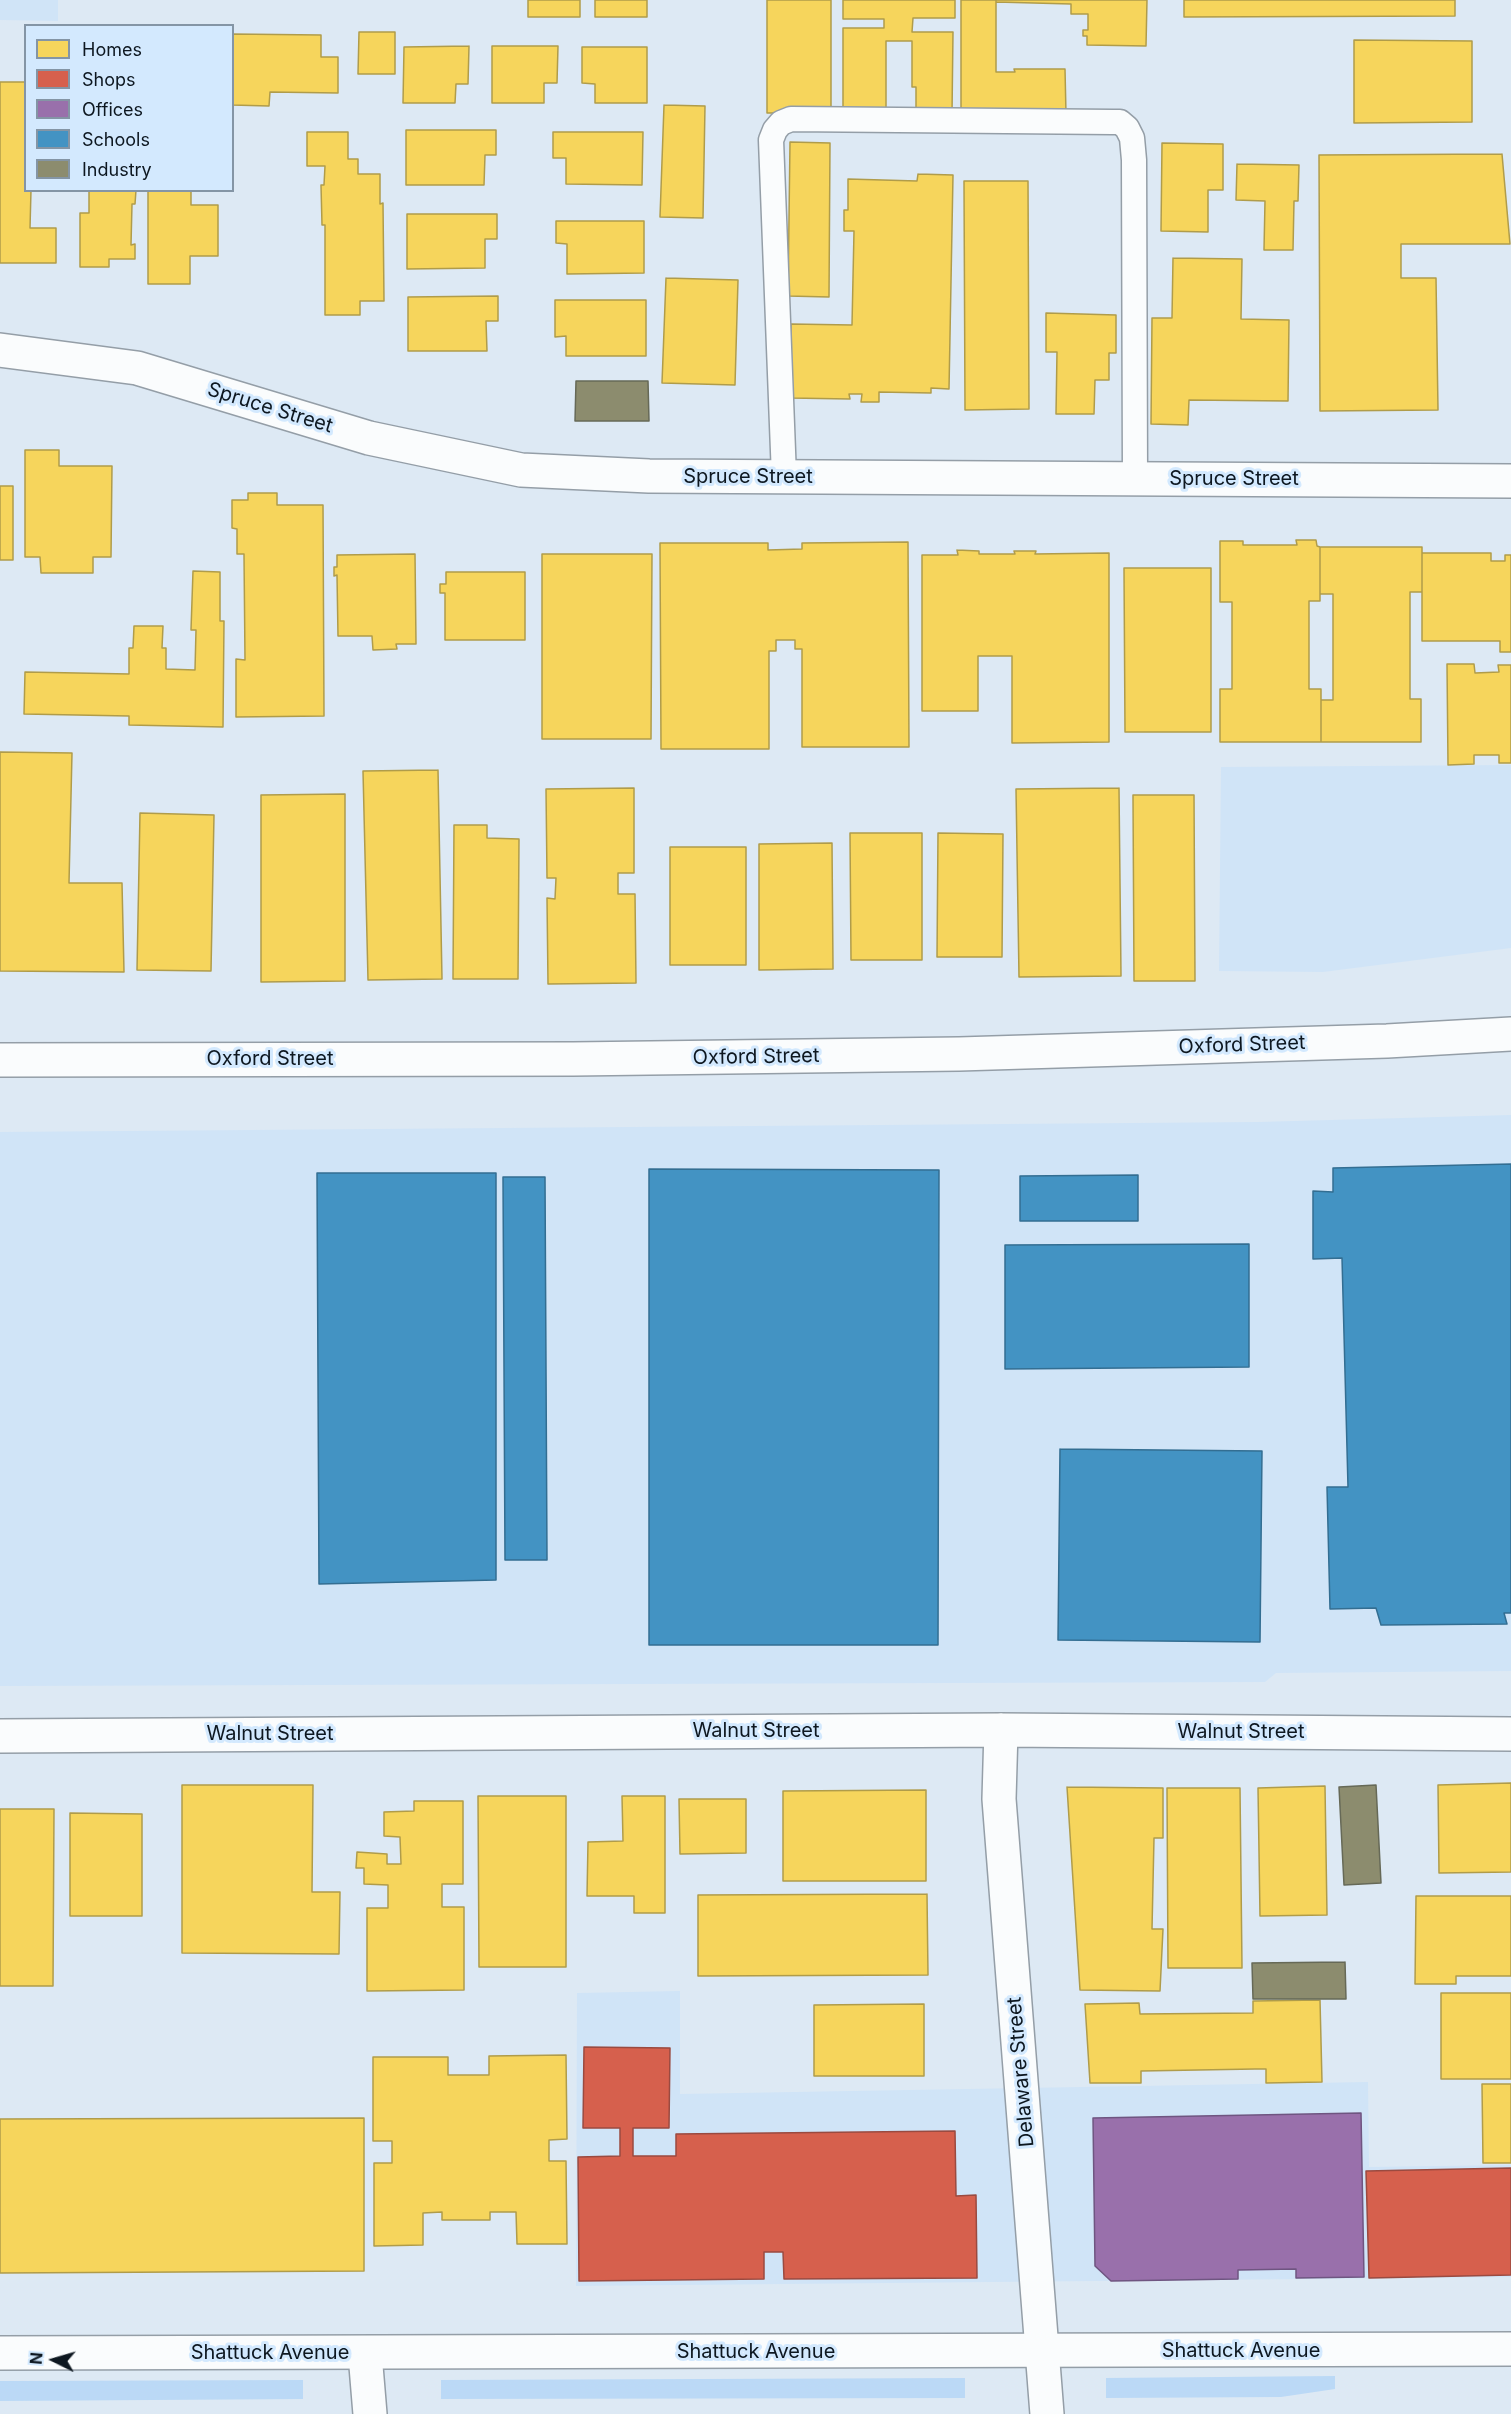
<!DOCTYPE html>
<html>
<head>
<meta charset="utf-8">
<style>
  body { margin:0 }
  #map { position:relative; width:1511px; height:2414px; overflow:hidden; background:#dde9f4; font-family:Inter,sans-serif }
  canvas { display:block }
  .legend { position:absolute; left:24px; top:24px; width:210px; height:168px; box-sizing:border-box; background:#d3e9fe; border:2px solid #8495a5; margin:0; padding:8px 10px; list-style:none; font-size:18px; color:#0d1720 }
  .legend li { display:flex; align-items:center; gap:12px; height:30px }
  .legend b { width:30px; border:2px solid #8495a5 }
  .north { position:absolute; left:24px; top:2330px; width:60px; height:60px; -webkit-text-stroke:4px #d3e9fe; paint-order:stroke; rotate:275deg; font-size:16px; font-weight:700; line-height:24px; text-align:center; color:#0d1720 }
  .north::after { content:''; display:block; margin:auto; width:21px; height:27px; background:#0d1720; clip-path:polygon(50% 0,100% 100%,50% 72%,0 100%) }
</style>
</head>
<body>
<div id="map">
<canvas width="1511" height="2414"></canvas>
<ul class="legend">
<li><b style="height:16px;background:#f6d55c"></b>Homes</li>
<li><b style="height:16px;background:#d6604d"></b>Shops</li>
<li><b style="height:16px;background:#9970ab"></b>Offices</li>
<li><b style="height:16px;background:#4393c3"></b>Schools</li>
<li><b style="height:16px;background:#8c8c6e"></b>Industry</li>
</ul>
<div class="north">N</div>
</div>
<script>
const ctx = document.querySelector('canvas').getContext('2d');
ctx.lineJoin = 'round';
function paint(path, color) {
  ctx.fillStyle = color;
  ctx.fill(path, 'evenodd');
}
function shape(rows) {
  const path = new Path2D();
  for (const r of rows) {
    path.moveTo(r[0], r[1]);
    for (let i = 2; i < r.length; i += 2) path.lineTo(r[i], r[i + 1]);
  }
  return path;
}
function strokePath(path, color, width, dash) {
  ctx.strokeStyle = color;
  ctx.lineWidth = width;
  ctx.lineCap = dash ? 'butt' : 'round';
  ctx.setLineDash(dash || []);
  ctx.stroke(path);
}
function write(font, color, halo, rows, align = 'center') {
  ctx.font = font + ' Inter,sans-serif';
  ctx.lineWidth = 6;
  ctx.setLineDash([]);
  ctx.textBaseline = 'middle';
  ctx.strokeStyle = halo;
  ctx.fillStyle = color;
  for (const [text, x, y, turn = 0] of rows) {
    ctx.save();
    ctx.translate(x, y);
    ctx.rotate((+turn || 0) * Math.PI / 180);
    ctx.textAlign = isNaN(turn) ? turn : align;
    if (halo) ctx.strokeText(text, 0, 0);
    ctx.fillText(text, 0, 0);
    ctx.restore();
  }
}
paint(shape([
  [0,0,58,0,58,21,0,20],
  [1511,765,1511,948,1323,972,1219,971,1221,767],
  [1511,1115,1511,1671,1276,1673,1265,1682,0,1686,0,1132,1258,1122],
  [680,1991,680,2094,1368,2082,1369,2167,1511,2165,1511,2277,576,2286,577,1993]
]), '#d0e4f7');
paint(shape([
  [1335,2376,1335,2389,1281,2397,1106,2398,1106,2378],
  [965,2378,965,2398,441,2399,441,2380],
  [303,2380,303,2399,0,2401,0,2381]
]), '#bbd9f6');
const homes = shape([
  [528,0,580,0,580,17,528,17,528,0],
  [595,0,647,0,647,17,595,17,595,0],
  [767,0,831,0,831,113,767,113,767,0],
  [843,0,955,0,955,18,913,18,912,32,953,32,952,114,916,114,916,87,912,87,912,41,886,41,886,109,843,110,843,28,884,28,884,19,843,19,843,0],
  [961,0,996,0,996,72,1015,72,1014,69,1065,69,1066,114,961,114,961,0],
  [996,0,1147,0,1146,46,1087,45,1087,36,1083,36,1083,30,1088,30,1088,14,1071,14,1071,4,996,2,996,0],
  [1184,0,1455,0,1455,16,1184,17,1184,0],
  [359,32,395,32,395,74,358,74,359,32],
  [232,34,321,35,321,57,338,57,338,93,270,92,269,106,232,105,232,34],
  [1354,40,1472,41,1472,122,1354,123,1354,40],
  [469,46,468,84,456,84,455,103,403,103,404,47,469,46],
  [492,46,558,46,557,83,544,83,544,103,492,103,492,46],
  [582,47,647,47,647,103,595,103,595,84,582,83,582,47],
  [0,82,26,82,26,190,31,190,30,228,56,228,56,263,0,263,0,82],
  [664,105,705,106,703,218,660,217,664,105],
  [406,130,496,130,496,155,485,155,484,185,406,185,406,130],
  [307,132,348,132,348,159,358,159,358,174,380,174,380,204,383,203,384,301,360,301,360,315,325,315,325,225,322,225,321,185,324,185,325,166,307,166,307,132],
  [553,132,643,132,642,185,566,184,566,158,553,158,553,132],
  [790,142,830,143,829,297,788,296,790,142],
  [1162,143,1223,144,1223,190,1208,190,1208,232,1161,231,1162,143],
  [1502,154,1510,244,1401,244,1401,278,1436,278,1438,410,1320,411,1319,155,1502,154],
  [1237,164,1299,165,1298,201,1294,201,1293,250,1264,250,1265,201,1236,200,1237,164],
  [918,174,953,175,949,389,931,388,931,393,879,392,879,402,861,402,862,394,849,394,850,399,790,398,791,324,852,325,854,231,844,231,844,210,848,210,848,179,917,181,918,174],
  [964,181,1028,181,1029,409,965,410,964,181],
  [89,190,136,190,135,204,132,204,131,245,135,244,135,259,109,259,109,267,80,267,80,213,89,213,89,190],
  [148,190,191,190,191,205,218,205,218,256,190,256,190,284,148,284,148,190],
  [407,214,497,214,497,239,485,239,485,268,407,269,407,214],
  [556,221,644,221,644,273,567,274,567,244,556,243,556,221],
  [1173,258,1242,259,1241,319,1289,320,1288,401,1189,400,1188,425,1151,424,1152,318,1172,318,1173,258],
  [666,278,738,280,735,385,662,383,666,278],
  [498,296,498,321,486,321,487,351,408,351,408,297,498,296],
  [555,300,646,300,646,356,566,356,566,336,555,337,555,300],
  [1046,313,1116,315,1116,353,1109,353,1109,380,1095,380,1094,414,1056,414,1057,352,1046,352,1046,313],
  [25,450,59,450,59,466,112,466,111,557,93,557,93,573,41,573,40,557,25,557,25,450],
  [0,486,13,486,13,560,0,560,0,486],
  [248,493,277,493,277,505,323,505,324,716,236,717,236,659,245,660,244,554,237,554,237,529,232,528,232,500,248,500,248,493],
  [1296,540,1316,540,1317,546,1320,547,1320,601,1309,601,1309,689,1321,689,1321,742,1220,742,1220,689,1232,689,1232,602,1220,602,1220,541,1243,541,1243,545,1297,545,1296,540],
  [908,542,909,747,802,747,802,649,795,649,795,640,776,640,776,651,769,651,769,749,661,749,660,543,768,543,768,550,802,549,802,543,908,542],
  [1320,547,1422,547,1422,592,1410,592,1410,699,1421,699,1421,742,1321,742,1321,700,1333,700,1333,594,1320,594,1320,547],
  [957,550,979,551,979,554,1015,554,1014,551,1036,551,1035,554,1109,553,1109,742,1012,743,1012,656,978,656,978,711,922,711,922,555,958,555,957,550],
  [1422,553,1491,553,1491,561,1505,561,1505,555,1511,555,1511,652,1500,652,1500,641,1422,641,1422,553],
  [415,554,416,644,396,644,397,649,373,650,372,636,338,636,337,575,334,576,334,567,337,567,337,555,415,554],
  [542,554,652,554,651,739,542,739,542,554],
  [1124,568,1211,568,1211,732,1125,732,1124,568],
  [193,571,220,572,220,621,224,621,223,727,129,725,129,716,24,714,25,672,129,674,129,648,133,648,134,626,163,626,162,648,166,648,166,669,195,670,196,630,191,630,193,571],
  [446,572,525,572,525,640,445,640,445,593,440,593,440,584,446,584,446,572],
  [1447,664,1474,664,1475,673,1499,672,1498,665,1511,665,1511,763,1499,763,1499,755,1474,755,1474,764,1448,765,1447,664],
  [0,752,72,753,69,883,122,883,124,972,0,971,0,752],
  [438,770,442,979,368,980,363,771,438,770],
  [634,788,634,873,618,873,618,894,635,894,636,983,548,984,547,898,555,899,556,878,547,878,546,789,634,788],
  [1119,788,1121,976,1019,977,1016,789,1119,788],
  [345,794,345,981,261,982,261,795,345,794],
  [1133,795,1194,795,1195,981,1134,981,1133,795],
  [140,813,214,815,211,971,137,970,140,813],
  [454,825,487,825,487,838,519,839,518,979,453,979,454,825],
  [850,833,922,833,922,960,851,960,850,833],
  [938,833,1003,834,1002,957,937,957,938,833],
  [832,843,833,969,759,970,759,844,832,843],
  [670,847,746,847,746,965,670,965,670,847],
  [1511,1783,1511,1872,1439,1873,1438,1785,1511,1783],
  [182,1785,313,1785,312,1892,340,1892,339,1954,182,1953,182,1785],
  [1325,1786,1327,1915,1260,1916,1258,1788,1325,1786],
  [1067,1787,1163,1788,1163,1838,1154,1838,1152,1929,1163,1929,1160,1991,1080,1990,1067,1787],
  [1167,1788,1240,1788,1242,1968,1168,1968,1167,1788],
  [926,1790,926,1881,783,1881,783,1791,926,1790],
  [478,1796,566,1796,566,1967,479,1967,478,1796],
  [622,1796,665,1796,665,1913,634,1913,634,1896,587,1896,588,1842,623,1841,622,1796],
  [679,1799,746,1799,746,1853,680,1854,679,1799],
  [414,1801,463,1801,463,1884,442,1884,442,1907,464,1907,464,1990,367,1991,367,1908,388,1908,388,1885,364,1884,364,1868,356,1868,357,1852,387,1854,387,1864,401,1864,400,1837,384,1836,384,1812,414,1811,414,1801],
  [0,1809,54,1809,53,1986,0,1986,0,1809],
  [70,1813,142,1814,142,1916,70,1916,70,1813],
  [927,1894,928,1975,698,1976,698,1895,927,1894],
  [1416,1896,1511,1896,1511,1976,1456,1976,1456,1984,1415,1984,1416,1896],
  [1441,1993,1511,1993,1511,2079,1441,2079,1441,1993],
  [1320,2000,1322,2082,1266,2083,1266,2069,1255,2069,1141,2071,1141,2083,1090,2083,1085,2004,1139,2003,1140,2014,1253,2013,1253,2001,1320,2000],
  [924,2004,924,2076,814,2076,814,2005,924,2004],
  [566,2055,567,2139,549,2140,549,2161,566,2161,567,2244,517,2244,516,2212,490,2212,490,2220,442,2220,442,2212,423,2213,423,2245,374,2246,374,2163,392,2163,392,2141,373,2141,373,2057,448,2057,448,2075,489,2075,489,2056,566,2055],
  [1482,2084,1511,2084,1511,2163,1483,2163,1482,2084],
  [364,2118,364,2271,0,2273,0,2119,364,2118]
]);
paint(homes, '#f6d55c');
strokePath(homes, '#b09c4a', 1.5);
const shops = shape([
  [584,2047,670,2048,669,2128,633,2128,633,2156,676,2156,676,2134,955,2131,956,2196,976,2195,977,2278,784,2279,783,2252,764,2252,764,2279,579,2281,578,2157,620,2156,620,2128,583,2128,584,2047],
  [1511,2168,1511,2275,1369,2278,1366,2171,1511,2168]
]);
paint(shops, '#d6604d');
strokePath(shops, '#9a4a40', 1.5);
const offices = shape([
  [1361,2113,1364,2277,1296,2278,1296,2269,1238,2270,1238,2279,1111,2281,1095,2266,1093,2118,1361,2113]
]);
paint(offices, '#9970ab');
strokePath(offices, '#6f5581', 1.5);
const schools = shape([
  [1511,1164,1511,1613,1504,1613,1507,1624,1381,1625,1376,1608,1330,1609,1327,1487,1348,1487,1342,1258,1313,1259,1313,1191,1333,1192,1333,1168,1511,1164],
  [649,1169,939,1170,938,1645,649,1645,649,1169],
  [317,1173,496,1173,496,1580,319,1584,317,1173],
  [1138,1175,1138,1221,1020,1221,1020,1176,1138,1175],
  [503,1177,545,1177,547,1560,505,1560,503,1177],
  [1249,1244,1249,1367,1005,1369,1005,1245,1249,1244],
  [1060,1449,1262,1451,1260,1642,1058,1640,1060,1449]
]);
paint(schools, '#4393c3');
strokePath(schools, '#336e92', 1.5);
const industry = shape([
  [576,381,648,381,649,421,575,421,576,381],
  [1376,1785,1381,1883,1344,1885,1339,1787,1376,1785],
  [1345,1962,1346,1999,1253,1999,1252,1963,1345,1962]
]);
paint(industry, '#8c8c6e');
strokePath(industry, '#666957', 1.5);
const service = shape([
  [784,477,771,140,775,130,781,123,791,119,1113,122,1120,122,1127,128,1132,138,1134,160,1135,478]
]);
const minor = shape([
  [0,350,137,368,369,438,521,470,649,476,1511,481],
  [1001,1730,999,1799,1047,2414],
  [0,1736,1001,1730,1511,1734],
  [365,2354,370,2414]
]);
const tertiary = shape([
  [0,1060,573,1059,959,1054,1387,1041,1511,1034]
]);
const secondary = shape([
  [0,2353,1511,2349]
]);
strokePath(service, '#949ea7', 27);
strokePath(minor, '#949ea7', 36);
strokePath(tertiary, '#949ea7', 36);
strokePath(secondary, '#949ea7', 36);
strokePath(service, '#fafcfd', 24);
strokePath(minor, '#fafcfd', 33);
strokePath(tertiary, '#fafcfd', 33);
strokePath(secondary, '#fafcfd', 33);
write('20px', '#0d1720', '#d3e9fe', [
  ["Spruce Street",270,408,17],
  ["Spruce Street",748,477],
  ["Spruce Street",1234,479],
  ["Oxford Street",1242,1045,-2],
  ["Oxford Street",756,1057,-1],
  ["Oxford Street",270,1059],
  ["Walnut Street",756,1731],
  ["Walnut Street",1241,1732],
  ["Walnut Street",270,1734],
  ["Delaware Street",1021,2072,-95],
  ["Shattuck Avenue",1241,2351],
  ["Shattuck Avenue",756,2352],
  ["Shattuck Avenue",270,2353]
]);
</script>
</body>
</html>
